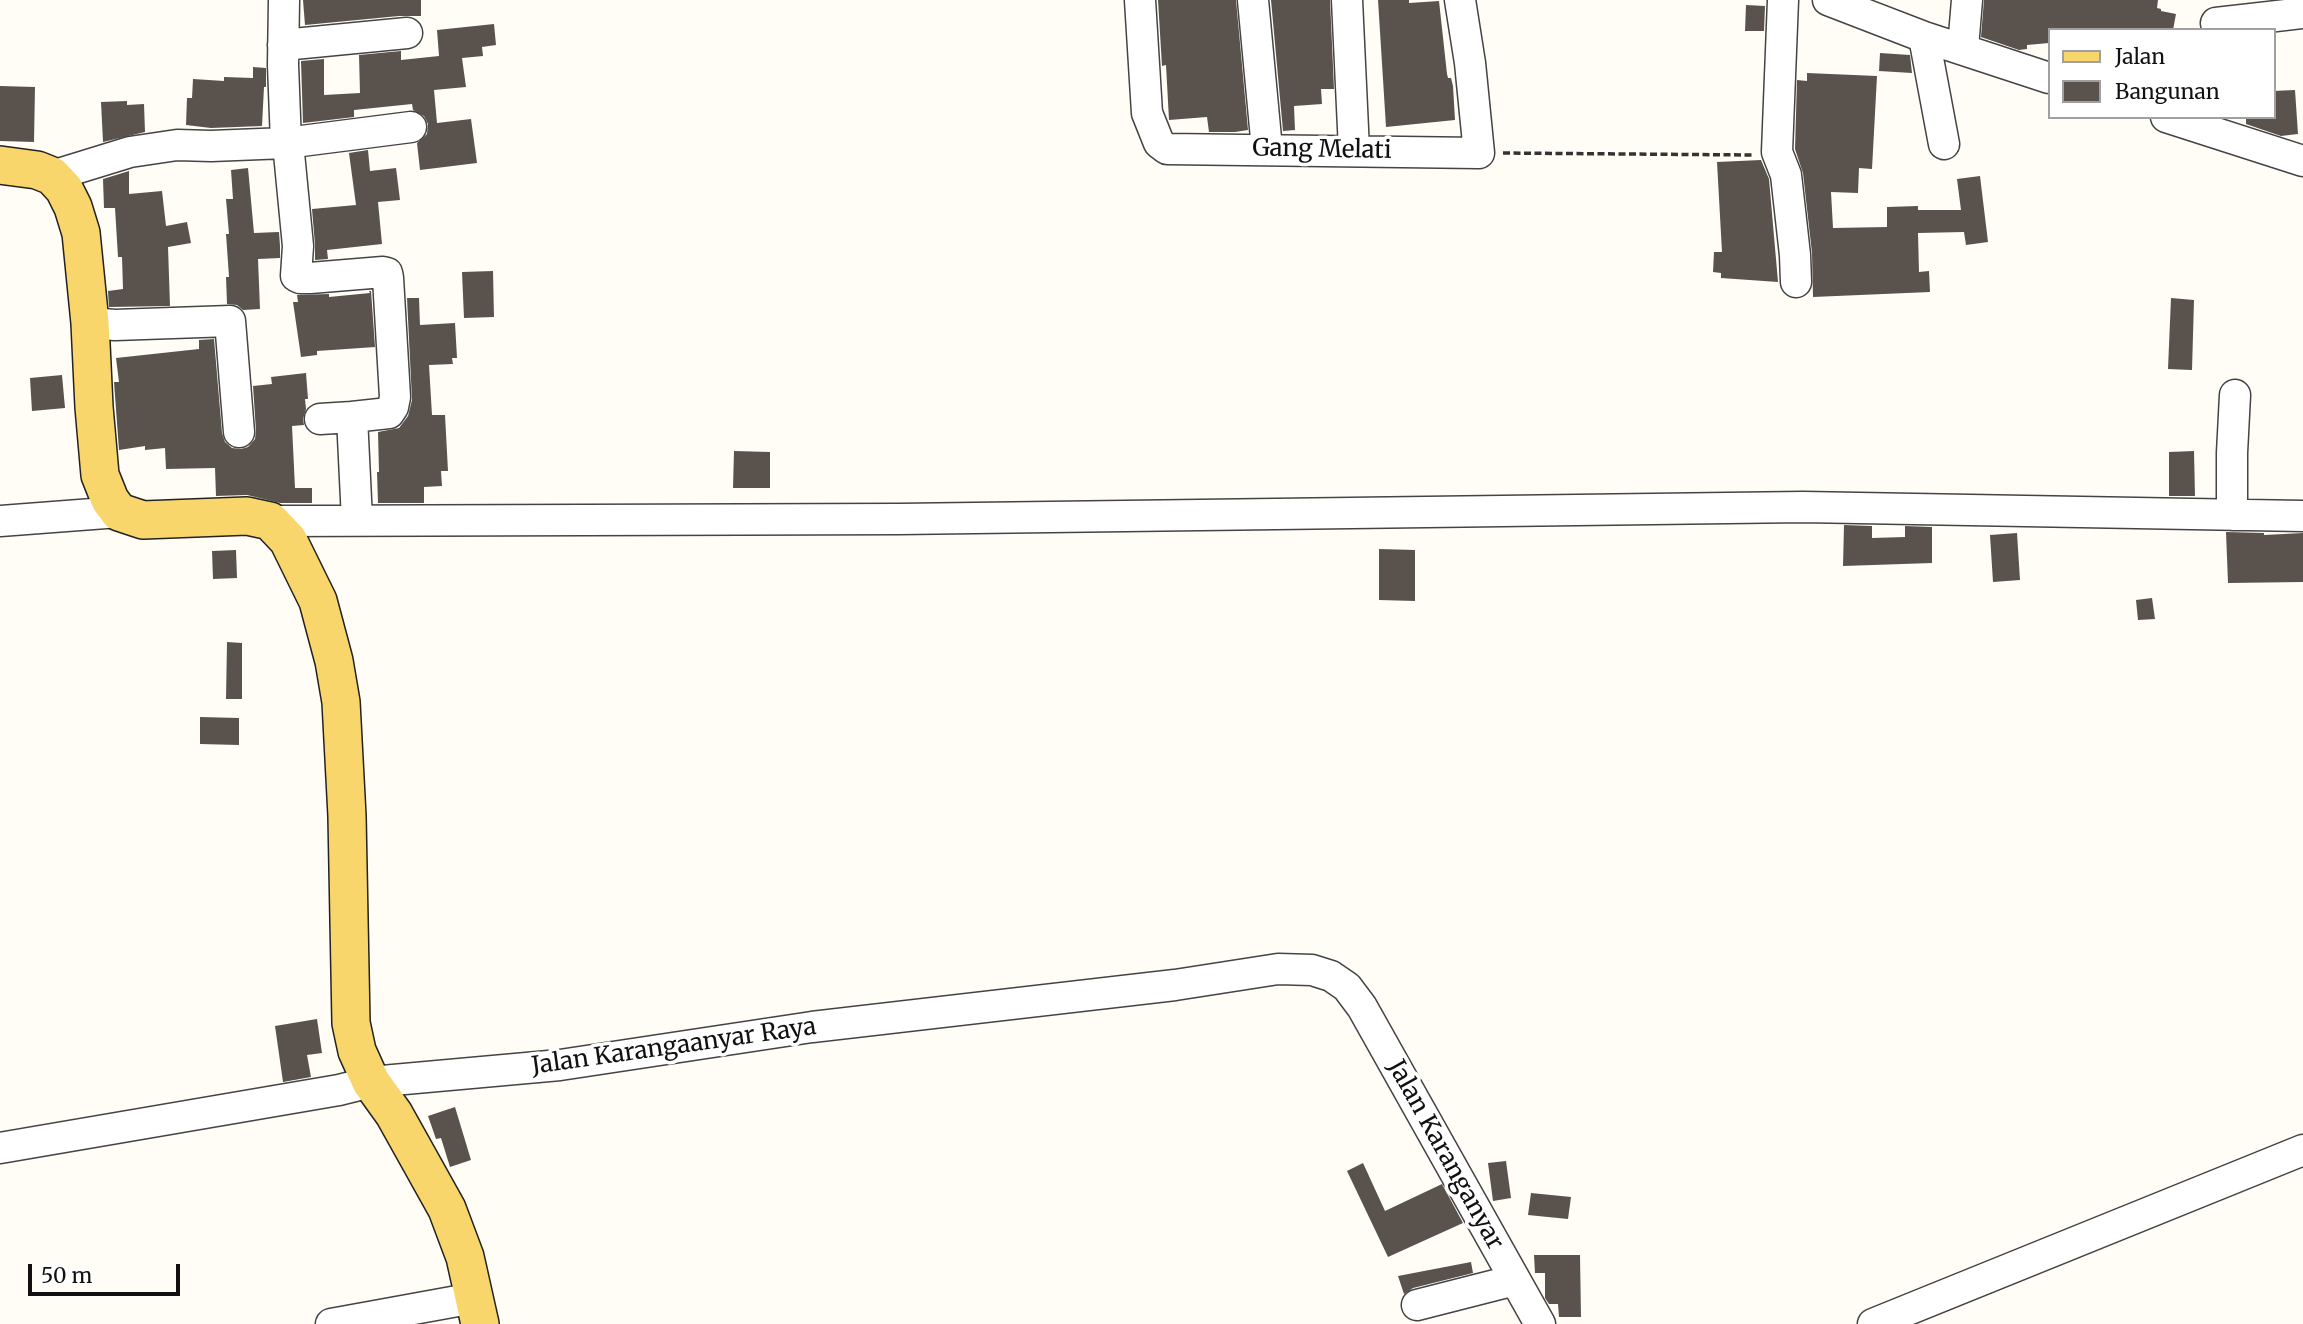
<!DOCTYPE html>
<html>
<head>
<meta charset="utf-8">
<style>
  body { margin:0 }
  #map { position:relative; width:2303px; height:1324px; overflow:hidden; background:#fffdf5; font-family:Merriweather,serif }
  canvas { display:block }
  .legend { position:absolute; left:2048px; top:28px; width:228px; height:91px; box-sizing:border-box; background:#fff; border:2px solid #a0a0a0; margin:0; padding:9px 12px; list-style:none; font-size:21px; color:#111 }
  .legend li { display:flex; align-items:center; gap:14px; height:35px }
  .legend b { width:35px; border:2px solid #a0a0a0 }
  .scale { position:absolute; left:28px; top:1264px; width:152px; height:32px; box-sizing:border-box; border:4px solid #111; border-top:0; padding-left:9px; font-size:21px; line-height:24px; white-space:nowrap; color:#111; -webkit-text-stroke:5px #fff; paint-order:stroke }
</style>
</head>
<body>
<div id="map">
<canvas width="2303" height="1324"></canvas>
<ul class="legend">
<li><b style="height:9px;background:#f9d66b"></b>Jalan</li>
<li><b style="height:19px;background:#5a524d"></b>Bangunan</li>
</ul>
<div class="scale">50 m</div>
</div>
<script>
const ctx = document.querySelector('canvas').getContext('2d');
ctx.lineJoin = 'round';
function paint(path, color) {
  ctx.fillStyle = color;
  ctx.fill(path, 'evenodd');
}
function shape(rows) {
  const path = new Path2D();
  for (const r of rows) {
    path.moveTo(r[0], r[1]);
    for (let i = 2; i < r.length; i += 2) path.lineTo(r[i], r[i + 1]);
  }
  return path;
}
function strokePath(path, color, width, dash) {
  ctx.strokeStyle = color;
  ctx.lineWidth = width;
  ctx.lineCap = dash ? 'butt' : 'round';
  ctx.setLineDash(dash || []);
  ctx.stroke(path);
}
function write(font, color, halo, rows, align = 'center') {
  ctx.font = font + ' Merriweather,serif';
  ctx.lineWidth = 7;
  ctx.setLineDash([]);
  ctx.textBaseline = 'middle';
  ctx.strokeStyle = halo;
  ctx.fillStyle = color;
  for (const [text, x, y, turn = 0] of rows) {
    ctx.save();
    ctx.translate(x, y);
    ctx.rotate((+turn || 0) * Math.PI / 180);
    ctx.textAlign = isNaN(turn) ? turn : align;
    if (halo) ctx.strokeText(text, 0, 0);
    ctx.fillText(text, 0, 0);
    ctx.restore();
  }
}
paint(shape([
  [303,0,421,0,421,16,399,16,305,25],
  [1158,0,1236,0,1248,130,1235,132,1209,132,1207,117,1169,120,1166,65,1162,66],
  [1271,0,1330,0,1334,89,1321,89,1322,104,1294,106,1295,130,1283,131],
  [1378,0,1409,0,1409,3,1439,1,1447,74,1448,78,1451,78,1453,86,1455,120,1386,127],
  [1984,0,2158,0,2157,8,2161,9,2161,11,2176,14,2173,30,2048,30,2049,43,2027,45,2027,49,2019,50,1981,37],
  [1746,5,1765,6,1764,31,1745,31],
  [494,24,496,45,482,47,483,56,462,58,466,87,434,90,437,123,471,119,477,163,420,170,417,143,427,134,428,124,424,116,413,110,412,104,354,110,354,117,303,123,301,61,324,59,324,95,360,93,359,55,401,51,401,60,439,56,437,30],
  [1880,53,1910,55,1912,73,1879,71],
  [253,67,266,68,266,87,264,87,262,126,211,128,186,125,187,98,192,98,193,79,224,81,224,77,253,78],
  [1807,73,1877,76,1872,169,1859,168,1858,193,1831,192,1833,228,1887,227,1887,207,1918,206,1918,210,1961,210,1957,179,1980,176,1988,242,1966,245,1964,232,1918,233,1919,272,1929,271,1930,292,1813,297,1812,253,1803,173,1795,149,1797,80,1807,81],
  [0,86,35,87,34,142,0,141],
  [2295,90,2298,134,2281,136,2246,124,2246,117,2273,117,2273,91],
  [127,101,127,105,144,104,145,132,103,142,101,102],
  [368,150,370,171,396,168,400,200,378,202,382,244,327,250,328,259,315,260,315,245,312,209,356,205,349,153],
  [1761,160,1769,179,1778,282,1721,278,1721,273,1713,272,1714,252,1722,252,1717,162],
  [248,168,254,233,279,232,280,246,280,258,258,259,260,309,243,310,237,305,227,304,226,277,229,277,226,234,229,234,226,199,233,199,231,170],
  [129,171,129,194,162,191,166,226,187,222,191,243,168,247,170,306,109,307,108,291,123,289,122,257,118,257,115,208,104,208,103,179],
  [493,271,494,317,464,318,462,272],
  [369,291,371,291,375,347,317,351,317,355,301,357,293,302,298,302,297,295,329,294,329,297,370,293],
  [407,298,419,298,420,325,455,323,457,358,452,358,453,364,429,365,432,415,445,415,448,471,441,471,442,486,424,487,424,503,378,503,377,472,379,472,378,432,399,428,408,416,412,400],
  [2171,298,2194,300,2192,370,2168,369],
  [214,339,222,433,225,442,232,448,241,449,248,447,255,439,256,431,253,386,272,384,271,377,306,373,308,399,305,399,306,409,303,419,304,425,292,426,295,488,312,488,312,503,280,503,247,495,216,496,215,468,166,469,165,448,145,450,145,446,119,450,114,382,119,382,116,358,199,349,199,340],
  [62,375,65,408,32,411,30,378],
  [734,451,770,452,770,488,733,488],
  [2194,451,2195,496,2169,496,2169,452],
  [1844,525,1872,526,1872,538,1905,537,1905,526,1932,527,1932,563,1843,566],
  [2226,532,2264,533,2264,535,2303,533,2303,582,2228,583],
  [2017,533,2020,580,1993,582,1990,535],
  [1379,549,1415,550,1415,601,1379,600],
  [236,550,237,578,213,579,212,551],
  [2152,598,2155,619,2138,620,2136,600],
  [227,642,242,643,242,699,226,699],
  [200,717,239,718,239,745,200,744],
  [317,1019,322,1053,307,1055,311,1077,283,1082,275,1026],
  [455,1107,471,1160,450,1167,441,1138,436,1139,428,1116],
  [1506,1161,1511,1198,1493,1201,1488,1163],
  [1363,1163,1385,1211,1442,1184,1463,1223,1388,1257,1347,1171],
  [1531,1193,1571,1197,1568,1219,1528,1215],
  [1534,1255,1580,1255,1581,1317,1559,1317,1558,1304,1549,1304,1545,1298,1545,1273,1535,1273],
  [1471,1262,1473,1273,1413,1288,1404,1294,1398,1276]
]), '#5a524d');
const minor = shape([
  [284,0,283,65,286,143],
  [1140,0,1147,113,1159,143,1167,149,1479,153,1470,63,1460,0],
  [1253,0,1267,149],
  [1347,0,1354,150],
  [1783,0,1777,152,1786,175,1795,255,1796,282],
  [1828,0,1924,37,2049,78],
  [2216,23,2303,13],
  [1924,37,1944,144],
  [283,45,407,33],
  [1963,48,1967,0],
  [2166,117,2303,161],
  [288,143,298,246,296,276,300,278,310,278,383,272,387,273,388,278,395,397,393,407,389,413,352,417,357,520],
  [52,176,130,152,177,145,211,146,286,143,411,127],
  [90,323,115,325,230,321,239,432],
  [320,419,352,417],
  [2232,515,2232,453,2235,395],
  [0,521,119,512],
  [270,521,899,519,1803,507,2303,516],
  [0,1148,339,1090,371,1082,560,1065,812,1027,1175,985,1278,969,1312,970,1331,976,1347,987,1362,1007,1540,1324],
  [1417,1305,1515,1280],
  [331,1324,474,1298],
  [1873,1324,2303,1150]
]);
const major = shape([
  [0,165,37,170,52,176,64,189,73,207,81,233,90,323,94,407,100,475,110,500,119,512,143,520,247,516,270,521,288,540,318,601,334,661,341,702,347,816,351,1023,357,1051,371,1082,394,1114,447,1209,465,1257,480,1324]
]);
strokePath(minor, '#444', 33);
strokePath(major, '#222', 40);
strokePath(shape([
  [1503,153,1754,155]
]), '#333', 3.5, [7, 3.5]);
strokePath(minor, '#fff', 30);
strokePath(major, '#f9d66b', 37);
write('24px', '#111', '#fff', [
  ["Gang Melati",1322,150,1],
  ["Jalan Karangaanyar Raya",674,1047,-8],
  ["Jalan Karanganyar",1445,1155,61]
]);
</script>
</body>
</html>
